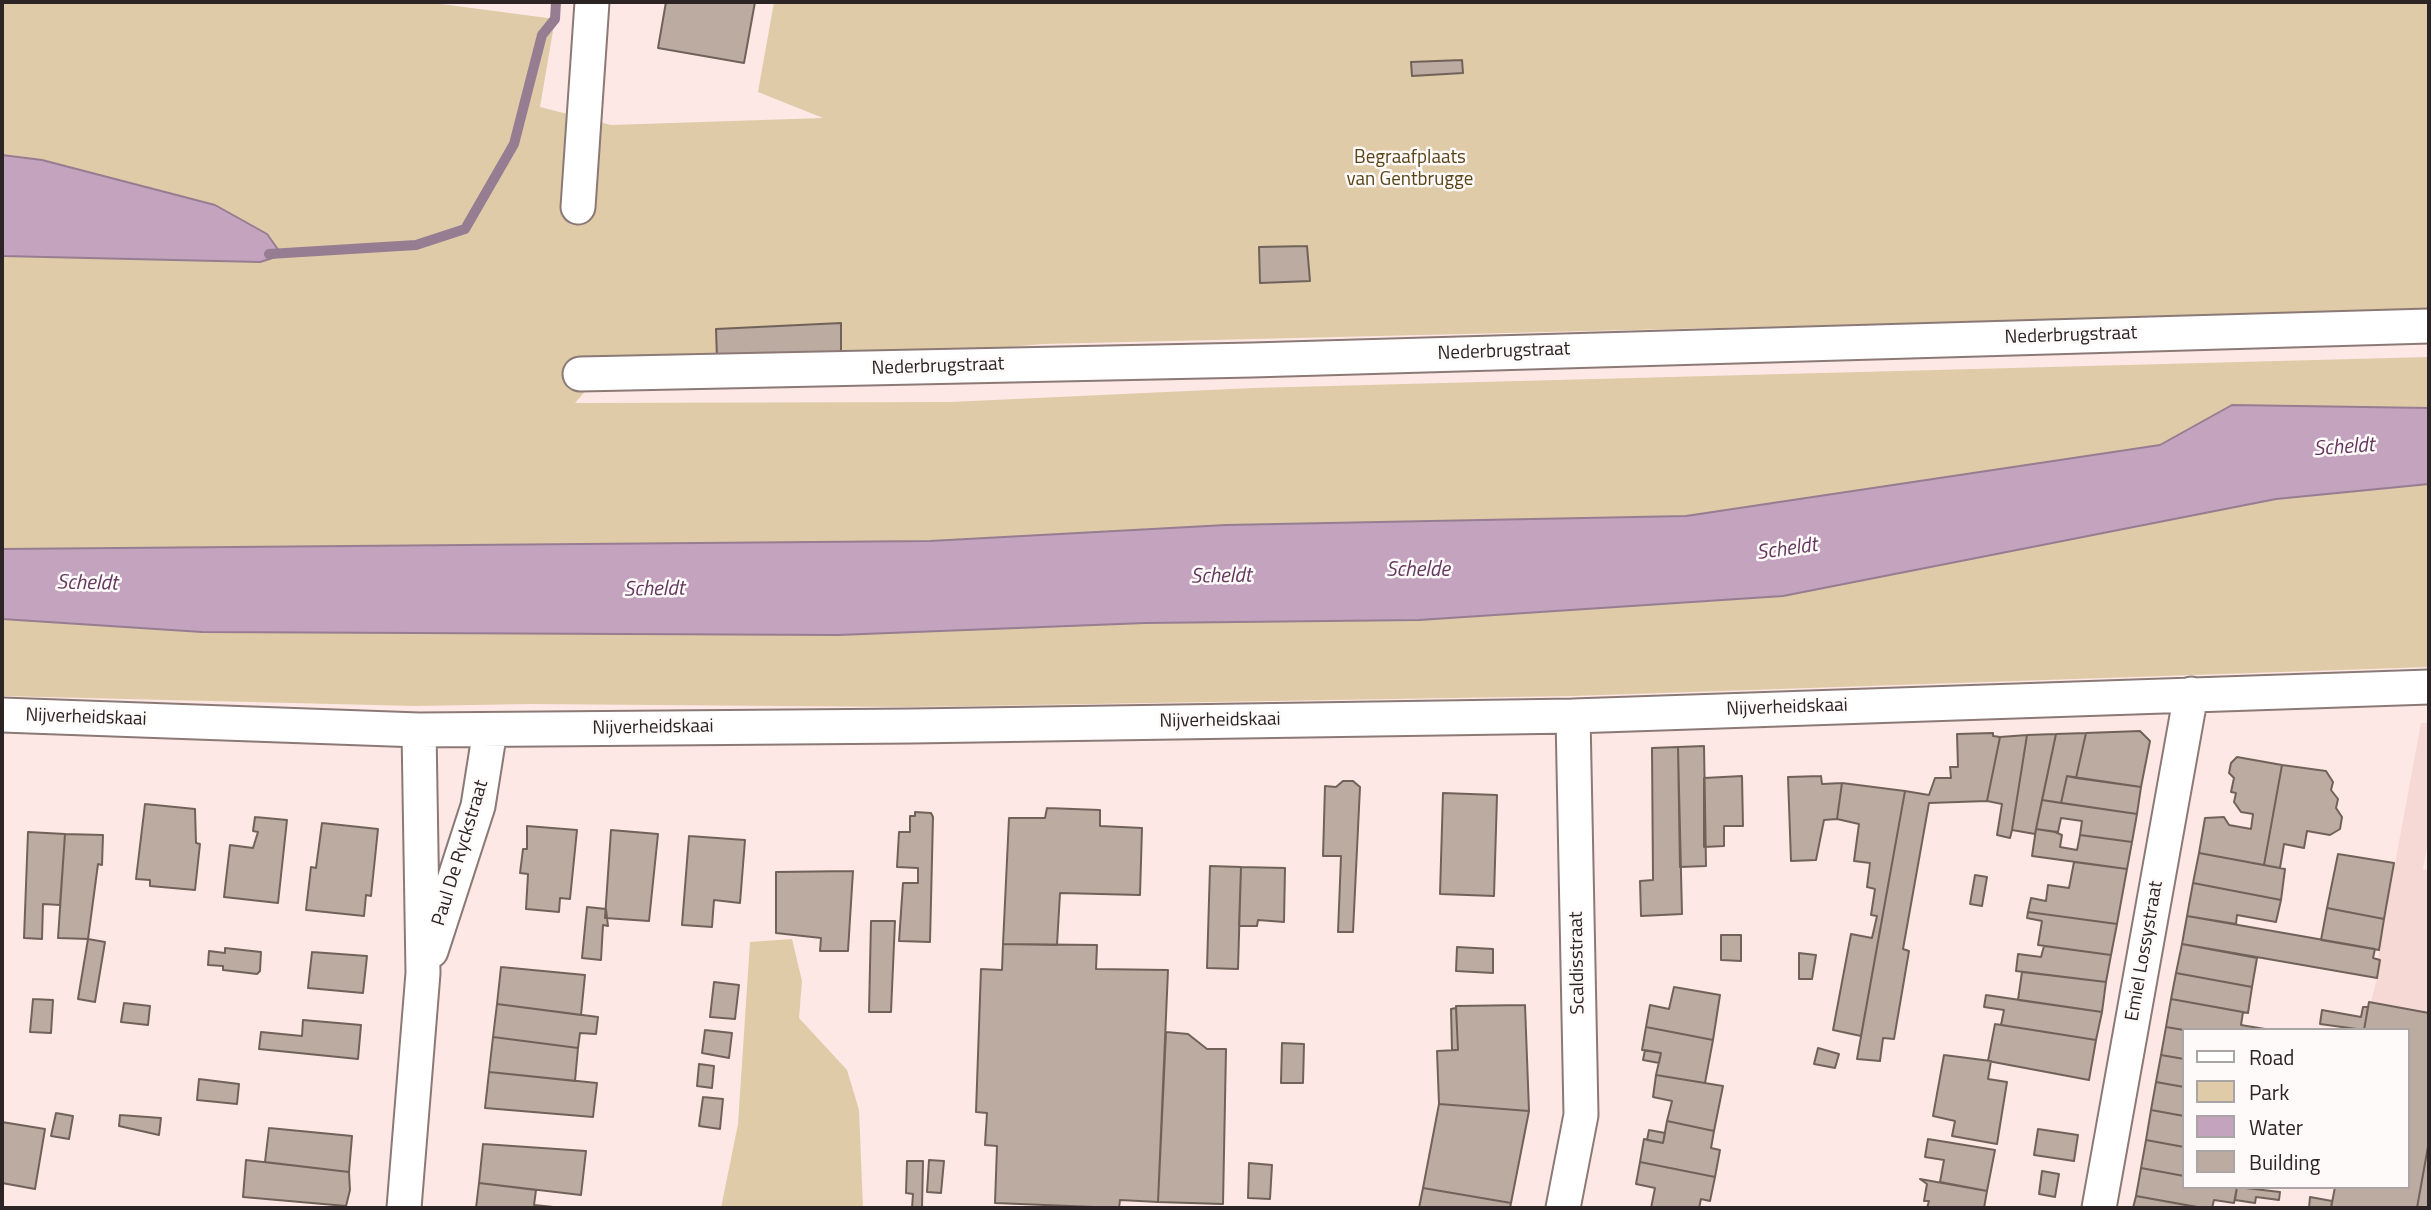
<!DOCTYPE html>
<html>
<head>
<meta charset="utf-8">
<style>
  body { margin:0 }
  #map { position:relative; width:2431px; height:1210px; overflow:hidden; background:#fde8e6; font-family:"Titillium Web",sans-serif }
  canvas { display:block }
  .frame { position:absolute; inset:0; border:4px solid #2d2525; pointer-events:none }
  .legend { position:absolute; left:2182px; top:1028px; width:228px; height:161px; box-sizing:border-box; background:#fefaf9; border:2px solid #aaa5a4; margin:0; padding:9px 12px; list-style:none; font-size:21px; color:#2d2525 }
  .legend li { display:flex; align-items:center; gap:14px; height:35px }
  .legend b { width:35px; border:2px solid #aaa5a4 }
</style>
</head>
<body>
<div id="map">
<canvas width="2431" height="1210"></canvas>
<div class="frame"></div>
<ul class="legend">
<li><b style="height:9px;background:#fff"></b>Road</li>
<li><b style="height:19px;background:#dfcba8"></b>Park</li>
<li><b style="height:19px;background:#c4a3bf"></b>Water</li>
<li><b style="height:19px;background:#bbaba1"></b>Building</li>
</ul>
</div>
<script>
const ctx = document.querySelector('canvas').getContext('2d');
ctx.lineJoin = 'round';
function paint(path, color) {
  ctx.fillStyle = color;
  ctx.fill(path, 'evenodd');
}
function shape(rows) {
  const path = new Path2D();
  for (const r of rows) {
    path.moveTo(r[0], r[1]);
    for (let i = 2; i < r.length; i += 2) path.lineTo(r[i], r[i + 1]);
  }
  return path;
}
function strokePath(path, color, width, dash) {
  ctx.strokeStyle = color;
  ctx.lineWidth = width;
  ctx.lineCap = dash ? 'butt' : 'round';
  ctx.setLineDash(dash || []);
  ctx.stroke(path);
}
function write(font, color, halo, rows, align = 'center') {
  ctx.font = font + ' "Titillium Web",sans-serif';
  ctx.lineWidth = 5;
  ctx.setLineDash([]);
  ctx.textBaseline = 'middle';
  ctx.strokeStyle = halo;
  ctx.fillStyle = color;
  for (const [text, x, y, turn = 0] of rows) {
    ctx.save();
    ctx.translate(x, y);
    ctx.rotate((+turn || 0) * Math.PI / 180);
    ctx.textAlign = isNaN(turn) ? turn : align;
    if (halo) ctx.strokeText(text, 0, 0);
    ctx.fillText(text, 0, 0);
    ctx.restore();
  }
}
paint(shape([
  [2421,723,2429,723,2429,836,2423,869,2429,870,2429,1208,2331,1208,2335,1187,2408,1187,2408,1030,2364,1030,2377,978,2379,950]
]), '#f6d9d5');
paint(shape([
  [3,2,426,2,555,19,540,107,611,125,823,118,758,92,774,2,2429,2,2429,311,1044,344,893,357,612,360,575,403,950,402,1253,388,2429,357,2429,408,2232,405,2160,445,1686,516,1226,525,930,541,2,549],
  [2429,484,2429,667,1573,696,911,707,530,704,416,706,2,696,2,619,202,632,838,635,1145,623,1419,620,1783,596,2276,499],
  [792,939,802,981,799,1018,847,1070,859,1110,863,1208,721,1208,738,1124,750,942]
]), '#dfcba8');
const water = shape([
  [2,155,42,160,215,205,267,234,282,255,260,262,2,256,2,155],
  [2232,405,2429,408,2429,484,2276,499,1783,596,1419,620,1145,623,838,635,202,632,2,619,2,549,930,541,1226,525,1686,516,2160,445,2232,405]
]);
paint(water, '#c4a3bf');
strokePath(water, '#977d91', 2);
strokePath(shape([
  [269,254,416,245,465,229,514,144,542,35,555,19,556,2]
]), '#977d91', 10);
const building = shape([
  [666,2,755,2,744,63,658,48,666,2],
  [1462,60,1463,73,1412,76,1411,62,1462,60],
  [1307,246,1310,281,1260,283,1259,247,1307,246],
  [841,323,841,355,717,359,716,329,841,323],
  [2140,731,2150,741,2141,787,2076,778,2086,733,2140,731],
  [1993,733,1993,736,2000,737,1987,801,1929,803,1903,949,1909,951,1894,1039,1883,1038,1880,1061,1857,1059,1905,791,1929,795,1935,778,1951,778,1950,767,1958,767,1957,734,1993,733],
  [2086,733,2076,778,2067,776,2061,803,2042,800,2056,734,2086,733],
  [2056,734,2035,834,2012,830,2027,735,2056,734],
  [2027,735,2012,830,2010,838,1997,835,2002,804,1987,801,2000,737,2027,735],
  [1704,746,1706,866,1680,867,1678,747,1704,746],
  [1678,747,1682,914,1641,916,1640,881,1653,880,1652,748,1678,747],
  [2237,757,2282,765,2264,865,2199,853,2205,818,2224,817,2229,825,2251,829,2253,814,2241,812,2234,802,2236,793,2231,792,2234,778,2229,773,2231,763,2237,757],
  [2282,765,2326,771,2333,782,2331,790,2338,799,2336,808,2342,817,2340,829,2330,835,2307,831,2304,848,2284,844,2280,868,2264,865,2282,765],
  [1742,776,1743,826,1724,826,1724,846,1704,847,1704,778,1742,776],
  [1821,776,1822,784,1842,783,1837,819,1824,820,1816,860,1791,861,1788,777,1821,776],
  [2067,776,2141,787,2137,814,2061,803,2067,776],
  [1343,781,1353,781,1360,787,1353,932,1338,932,1341,856,1323,856,1325,786,1336,787,1343,781],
  [1842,783,1905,791,1861,1036,1833,1030,1851,934,1872,938,1877,916,1871,915,1875,889,1867,887,1870,863,1854,861,1859,824,1837,819,1842,783],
  [1443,793,1497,795,1494,896,1440,894,1443,793],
  [2042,800,2137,814,2132,842,2080,835,2082,821,2061,818,2058,832,2036,829,2042,800],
  [145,804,195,809,196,843,200,844,195,890,150,886,150,880,136,879,145,804],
  [1047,808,1100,810,1100,826,1142,828,1140,895,1060,893,1057,945,1003,944,1009,818,1045,818,1047,808],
  [915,812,931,813,933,817,930,942,899,941,903,883,918,883,918,868,897,867,899,832,910,832,910,816,915,816,915,812],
  [255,817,287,820,278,903,224,897,230,845,253,848,258,832,253,831,255,817],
  [322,823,378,829,371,896,366,895,364,916,306,910,311,867,316,868,322,823],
  [527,826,577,830,570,899,560,898,559,912,526,909,528,874,520,873,523,849,527,849,527,826],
  [2036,829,2055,832,2062,835,2060,847,2077,850,2080,835,2132,842,2127,869,2032,856,2036,829],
  [611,830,658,834,649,921,605,918,611,830],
  [28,832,65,834,60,905,43,904,42,939,24,938,28,832],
  [65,834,103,835,102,865,98,864,88,939,58,938,65,834],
  [689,836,745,840,740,903,714,900,712,927,682,925,689,836],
  [2199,853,2285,869,2281,900,2193,883,2199,853],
  [2338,854,2394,863,2384,919,2327,908,2338,854],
  [2074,862,2127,869,2117,924,2028,912,2031,898,2046,901,2048,885,2069,888,2074,862],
  [1210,866,1241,867,1238,969,1207,968,1210,866],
  [1241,867,1285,868,1284,922,1258,920,1257,926,1239,926,1241,867],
  [853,871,848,951,820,951,821,938,776,933,776,872,853,871],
  [1975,875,1987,877,1982,906,1970,904,1975,875],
  [2193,883,2281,900,2276,922,2237,915,2236,924,2187,916,2193,883],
  [587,907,606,909,608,926,603,925,601,960,582,958,587,907],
  [2327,908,2384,919,2379,950,2321,940,2327,908],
  [2028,912,2117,924,2111,955,2038,945,2042,921,2027,918,2028,912],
  [2187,916,2375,949,2373,958,2380,960,2377,978,2182,944,2187,916],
  [871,921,895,921,891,1012,869,1012,871,921],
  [1721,935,1741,935,1741,961,1721,960,1721,935],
  [88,939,105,942,95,1002,78,999,88,939],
  [1003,944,1097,945,1096,969,1168,970,1158,1202,1120,1200,1119,1208,995,1203,997,1146,985,1145,987,1113,976,1112,981,969,1002,970,1003,944],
  [2182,944,2257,958,2252,987,2176,973,2182,944],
  [2044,946,2111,955,2106,982,2016,971,2018,954,2041,957,2044,946],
  [1457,947,1493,949,1493,973,1456,971,1457,947],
  [225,948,261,952,260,971,257,974,223,970,223,966,208,965,209,951,225,953,225,948],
  [312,952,367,956,363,993,308,988,312,952],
  [1799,953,1816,955,1812,979,1799,979,1799,953],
  [501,967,585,975,581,1015,497,1004,501,967],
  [2022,972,2106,982,2102,1012,2018,1000,2022,972],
  [2176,973,2252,987,2248,1013,2171,999,2176,973],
  [714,982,739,985,735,1019,710,1017,714,982],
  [1674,987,1720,995,1713,1040,1646,1027,1650,1005,1669,1009,1674,987],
  [1986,995,2102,1012,2096,1040,2001,1025,2004,1010,1984,1007,1986,995],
  [33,999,53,1000,51,1033,30,1032,33,999],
  [2171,999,2243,1012,2241,1025,2271,1030,2184,1030,2166,1027,2171,999],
  [2369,1002,2429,1013,2429,1011,2429,1141,2417,1208,2331,1208,2335,1187,2408,1187,2408,1030,2364,1030,2369,1002],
  [124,1003,150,1006,148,1025,121,1022,124,1003],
  [497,1004,598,1017,596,1034,580,1033,578,1048,493,1037,497,1004],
  [1525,1005,1529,1111,1439,1104,1437,1051,1458,1050,1456,1006,1525,1005],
  [2363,1007,2368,1007,2364,1030,2320,1024,2322,1010,2361,1017,2363,1007],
  [1456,1008,1458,1050,1452,1050,1451,1009,1456,1008],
  [303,1020,361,1025,358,1059,259,1049,261,1032,302,1036,303,1020],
  [1995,1024,2096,1040,2089,1080,1988,1061,1995,1024],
  [1646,1027,1713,1040,1705,1083,1656,1075,1661,1053,1642,1050,1646,1027],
  [2166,1027,2184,1030,2184,1059,2161,1055,2166,1027],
  [705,1030,732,1033,729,1058,702,1053,705,1030],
  [1166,1032,1188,1034,1207,1049,1226,1049,1223,1204,1158,1202,1166,1032],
  [493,1037,578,1048,575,1081,489,1072,493,1037],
  [1282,1043,1304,1044,1303,1083,1281,1083,1282,1043],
  [1818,1048,1839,1054,1835,1068,1814,1064,1818,1048],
  [1645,1050,1661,1053,1659,1063,1643,1060,1645,1050],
  [1944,1055,1991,1061,1988,1079,2007,1082,1997,1144,1952,1136,1955,1121,1933,1116,1944,1055],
  [2161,1055,2184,1059,2184,1087,2156,1082,2161,1055],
  [699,1064,714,1066,712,1088,697,1086,699,1064],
  [489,1072,597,1083,593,1117,485,1108,489,1072],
  [1656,1075,1723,1086,1714,1131,1667,1121,1672,1101,1653,1097,1656,1075],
  [199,1079,239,1084,237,1104,197,1100,199,1079],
  [2156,1082,2184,1087,2184,1116,2151,1110,2156,1082],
  [703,1097,723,1099,720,1129,699,1126,703,1097],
  [1439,1104,1529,1111,1511,1203,1423,1188,1439,1104],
  [2151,1110,2184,1116,2184,1147,2146,1140,2151,1110],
  [56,1113,73,1116,69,1139,51,1136,56,1113],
  [120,1115,161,1118,159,1135,119,1126,120,1115],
  [1667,1121,1714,1131,1711,1148,1720,1150,1715,1177,1640,1162,1644,1139,1663,1143,1667,1121],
  [2,1122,45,1129,35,1189,2,1183,2,1122],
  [269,1128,352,1136,349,1172,265,1162,269,1128],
  [2038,1129,2078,1135,2074,1161,2034,1155,2038,1129],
  [1649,1130,1665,1133,1663,1143,1647,1140,1649,1130],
  [1928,1139,1995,1150,1987,1191,1940,1182,1944,1160,1925,1157,1928,1139],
  [2146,1140,2184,1147,2184,1176,2141,1168,2146,1140],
  [2429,1141,2429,1208,2417,1208,2429,1141],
  [483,1144,586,1151,581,1195,479,1183,483,1144],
  [246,1160,349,1172,350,1190,346,1206,243,1197,246,1160],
  [929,1160,944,1161,941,1193,927,1192,929,1160],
  [907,1161,923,1161,922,1208,912,1208,913,1194,906,1193,907,1161],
  [1640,1162,1715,1177,1710,1201,1701,1199,1699,1208,1651,1208,1655,1188,1636,1184,1640,1162],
  [1249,1163,1272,1165,1270,1199,1248,1198,1249,1163],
  [2141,1168,2184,1176,2184,1187,2237,1187,2234,1203,2214,1200,2212,1208,2203,1208,2136,1196,2141,1168],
  [2042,1171,2059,1174,2055,1197,2039,1194,2042,1171],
  [1920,1179,1987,1191,1984,1208,1927,1208,1929,1201,1924,1201,1927,1184,1920,1179],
  [479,1183,536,1190,534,1205,563,1208,476,1208,479,1183],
  [2237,1187,2280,1192,2279,1200,2256,1197,2255,1203,2235,1200,2237,1187],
  [1423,1188,1511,1203,1510,1208,1419,1208,1423,1188],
  [2136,1196,2202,1208,2133,1208,2136,1196],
  [2310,1197,2332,1201,2331,1208,2309,1208,2310,1197]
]);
paint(building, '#bbaba1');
strokePath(building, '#706259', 2);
const street = shape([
  [578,207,592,2],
  [580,374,1252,360,2429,326],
  [2,715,419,730,911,726,1573,716,2429,687],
  [431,951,478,806,490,730],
  [404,1208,423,973,419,730],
  [1563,1208,1581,1115,1573,716],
  [2099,1208,2191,694]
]);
strokePath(street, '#8b7976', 37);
strokePath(street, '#fff', 33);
write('19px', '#5a4317', '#fefaf9', [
  ["Begraafplaats",1410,158],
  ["van Gentbrugge",1410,180]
]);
write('19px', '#2d2525', '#fefaf9', [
  ["Nederbrugstraat",2071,336,-2],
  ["Nederbrugstraat",1504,352,-2],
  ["Nederbrugstraat",938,367,-2],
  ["Nijverheidskaai",1787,708,-2],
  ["Nijverheidskaai",86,718,2],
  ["Nijverheidskaai",1220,721,-1],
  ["Nijverheidskaai",653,728,-1],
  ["Paul De Ryckstraat",461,853,-73],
  ["Emiel Lossystraat",2145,951,-80],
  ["Scaldisstraat",1578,963,-91]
]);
write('italic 21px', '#63375e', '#fefaf9', [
  ["Scheldt",2344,448,-4],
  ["Scheldt",1787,550,-8],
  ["Schelde",1418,571],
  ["Scheldt",1221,577,-1],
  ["Scheldt",87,584,1],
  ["Scheldt",654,590,-1]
]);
</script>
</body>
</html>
